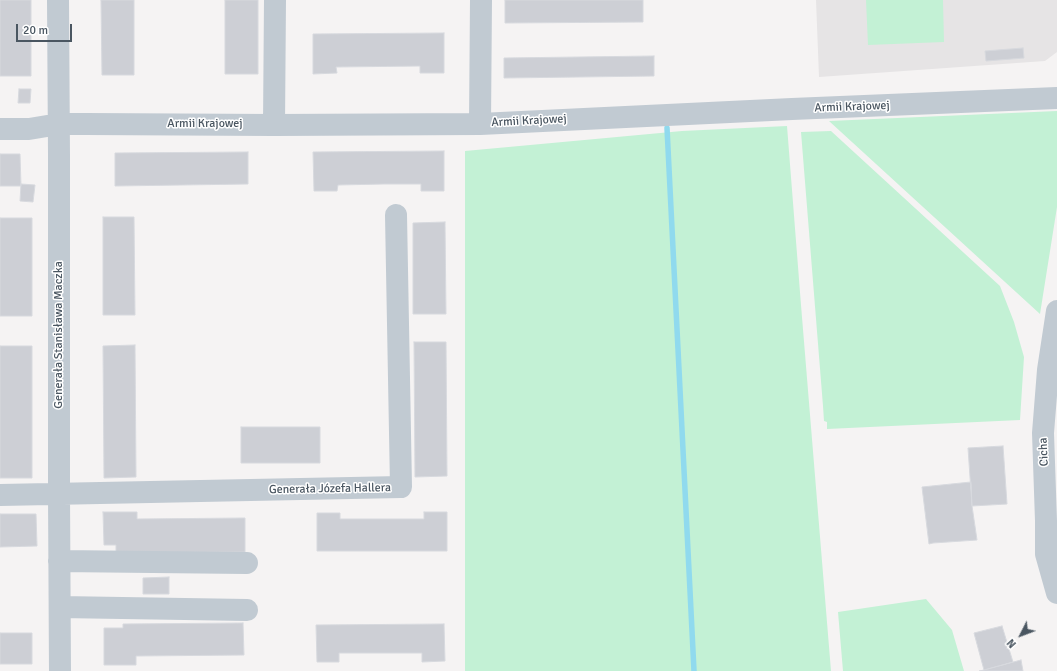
<!DOCTYPE html>
<html>
<head>
<meta charset="utf-8">
<style>
  body { margin:0 }
  #map { position:relative; width:1057px; height:671px; overflow:hidden; background:#f5f3f3; font-family:Signika,sans-serif }
  canvas { display:block }
  .north { position:absolute; left:1001px; top:615px; width:40px; height:40px; -webkit-text-stroke:3px #fff; paint-order:stroke; rotate:228deg; font-size:11px; font-weight:700; line-height:16px; text-align:center; color:#4a5661 }
  .north::after { content:''; display:block; margin:auto; width:14px; height:18px; background:#4a5661; clip-path:polygon(50% 0,100% 100%,50% 72%,0 100%) }
  .scale { position:absolute; left:16px; top:24px; width:56px; height:18px; box-sizing:border-box; border:2px solid #4a5661; border-top:0; padding-left:5px; font-size:12px; line-height:14px; white-space:nowrap; color:#4a5661; -webkit-text-stroke:3px #fff; paint-order:stroke }
</style>
</head>
<body>
<div id="map">
<canvas width="1057" height="671"></canvas>
<div class="north">N</div>
<div class="scale">20 m</div>
</div>
<script>
const ctx = document.querySelector('canvas').getContext('2d');
ctx.lineJoin = 'round';
function paint(path, color) {
  ctx.fillStyle = color;
  ctx.fill(path, 'evenodd');
}
function shape(rows) {
  const path = new Path2D();
  for (const r of rows) {
    path.moveTo(r[0], r[1]);
    for (let i = 2; i < r.length; i += 2) path.lineTo(r[i], r[i + 1]);
  }
  return path;
}
function strokePath(path, color, width, dash) {
  ctx.strokeStyle = color;
  ctx.lineWidth = width;
  ctx.lineCap = dash ? 'butt' : 'round';
  ctx.setLineDash(dash || []);
  ctx.stroke(path);
}
function write(font, color, halo, rows, align = 'center') {
  ctx.font = font + ' Signika,sans-serif';
  ctx.lineWidth = 3;
  ctx.setLineDash([]);
  ctx.textBaseline = 'middle';
  ctx.strokeStyle = halo;
  ctx.fillStyle = color;
  for (const [text, x, y, turn = 0] of rows) {
    ctx.save();
    ctx.translate(x, y);
    ctx.rotate((+turn || 0) * Math.PI / 180);
    ctx.textAlign = isNaN(turn) ? turn : align;
    if (halo) ctx.strokeText(text, 0, 0);
    ctx.fillText(text, 0, 0);
    ctx.restore();
  }
}
paint(shape([
  [816,0,1057,0,1057,52,1045,61,819,77]
]), '#e6e4e5');
paint(shape([
  [866,0,943,0,944,42,868,45],
  [1057,111,1057,207,1040,314,829,121],
  [787,126,801,305,831,671,465,671,465,151,682,131],
  [831,131,1000,286,1014,322,1024,357,1020,420,827,429,827,422,824,421,823,406,801,132],
  [926,599,952,630,964,671,843,671,838,612]
]), '#c3f1d5');
strokePath(shape([
  [667,128,694,671]
]), '#90daee', 5.5);
const building = shape([
  [0,0,31,0,31,76,0,76,0,0],
  [101,0,134,0,134,75,102,75,101,0],
  [225,0,258,0,258,74,225,74,225,0],
  [505,0,643,0,643,22,505,23,505,0],
  [444,33,444,73,420,73,420,66,336,67,337,73,313,74,313,34,444,33],
  [1023,48,1024,58,986,61,985,51,1023,48],
  [654,56,654,76,504,78,504,58,654,56],
  [19,89,31,89,30,103,18,103,19,89],
  [444,151,444,191,421,191,421,184,384,184,338,185,337,191,314,191,313,152,444,151],
  [248,152,248,184,115,186,115,153,248,152],
  [0,154,20,154,21,186,0,186,0,154],
  [21,184,35,185,33,202,20,201,21,184],
  [103,217,134,217,135,315,103,315,103,217],
  [0,218,32,218,32,316,0,316,0,218],
  [445,222,446,314,413,314,413,223,445,222],
  [414,342,446,342,447,476,415,477,414,342],
  [135,345,136,477,104,478,103,346,135,345],
  [0,346,32,346,32,478,0,478,0,346],
  [241,427,320,427,320,463,241,463,241,427],
  [1003,446,1007,504,972,506,968,448,1003,446],
  [971,482,972,506,977,540,933,543,929,544,922,487,971,482],
  [103,512,137,512,137,519,245,518,245,552,116,553,116,545,104,545,103,512],
  [424,512,447,512,447,551,317,551,317,513,340,513,340,519,424,519,424,512],
  [0,514,36,514,37,546,0,547,0,514],
  [169,577,169,594,143,594,143,578,169,577],
  [243,623,244,655,136,656,136,665,104,665,104,628,123,628,123,624,243,623],
  [444,624,445,661,422,662,422,653,339,653,339,662,317,662,316,625,444,624],
  [1002,626,1013,662,984,670,974,633,1002,626],
  [0,633,32,633,32,664,0,664,0,633],
  [1021,660,1023,671,979,671,984,670,1021,660]
]);
paint(building, '#cdcfd5');
strokePath(building, '#d7d9de', 1);
strokePath(shape([
  [58,0,59,155,59,495,60,671],
  [480,124,481,0],
  [274,125,275,0],
  [0,129,29,129,59,124,85,124,274,125,480,124,792,109,1057,98],
  [1057,311,1048,370,1043,433,1046,521,1046,554,1057,593],
  [0,495,401,487,396,215],
  [59,561,247,563],
  [60,607,247,610]
]), '#c1cad2', 22);
write('12px', '#4a5661', '#fff', [
  ["Armii Krajowej",852,107,-2],
  ["Armii Krajowej",529,121,-3],
  ["Armii Krajowej",205,124],
  ["Generała Stanisława Maczka",59,335,-90],
  ["Cicha",1044,452,-92],
  ["Generała Józefa Hallera",330,489,-1]
]);
</script>
</body>
</html>
